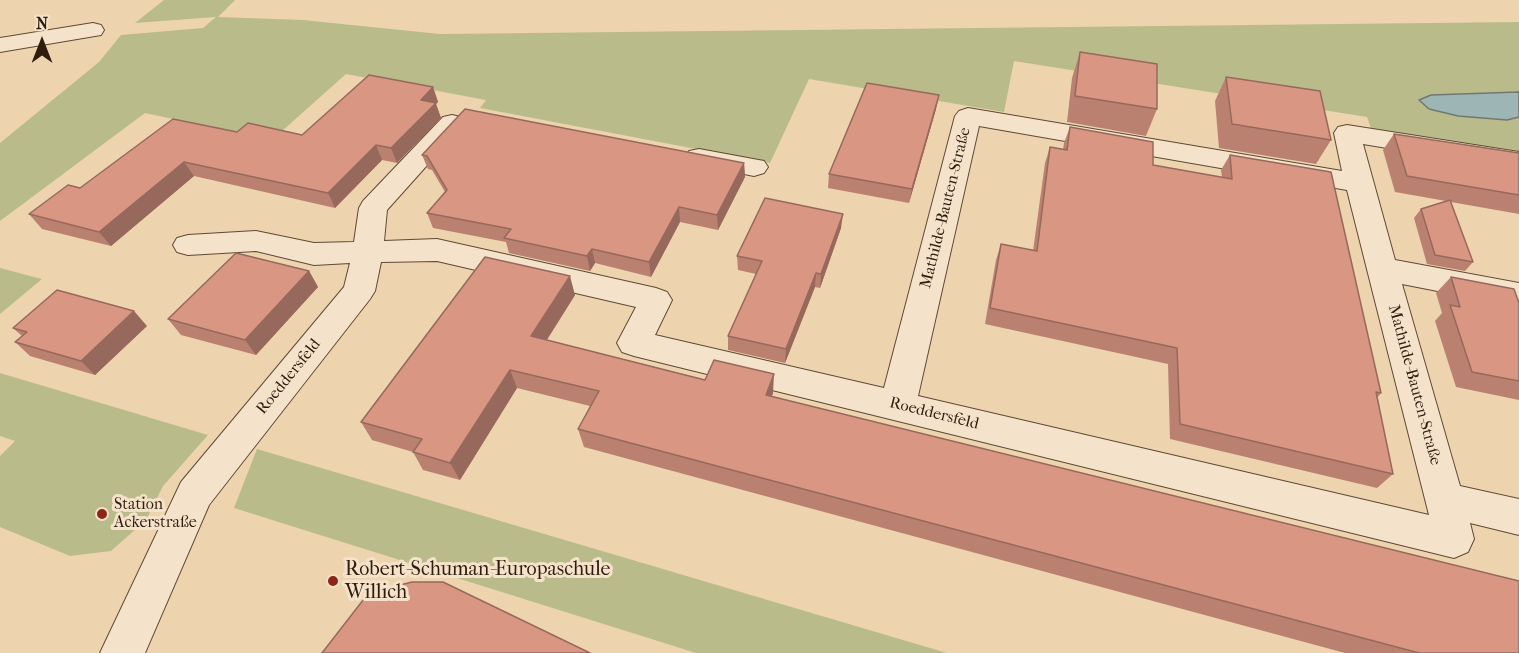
<!DOCTYPE html>
<html>
<head>
<meta charset="utf-8">
<style>
  body { margin:0 }
  #map { position:relative; width:1519px; height:653px; overflow:hidden; background:#eed3af; font-family:"IM FELL French Canon",serif }
  canvas { display:block }
  .north { position:absolute; left:12px; top:12px; width:60px; height:60px; -webkit-text-stroke:4px #f4e2cb; paint-order:stroke; rotate:0deg; font-size:16px; font-weight:700; line-height:24px; text-align:center; color:#2f1c0c }
  .north::after { content:''; display:block; margin:auto; width:21px; height:27px; background:#2f1c0c; clip-path:polygon(50% 0,100% 100%,50% 72%,0 100%) }
</style>
</head>
<body>
<div id="map">
<canvas width="1519" height="653"></canvas>
<div class="north">N</div>
</div>
<script>
const ctx = document.querySelector('canvas').getContext('2d');
ctx.lineJoin = 'round';
function paint(path, color) {
  ctx.fillStyle = color;
  ctx.fill(path, 'evenodd');
}
function shape(rows) {
  const path = new Path2D();
  for (const r of rows) {
    path.moveTo(r[0], r[1]);
    for (let i = 2; i < r.length; i += 2) path.lineTo(r[i], r[i + 1]);
  }
  return path;
}
function strokePath(path, color, width, dash) {
  ctx.strokeStyle = color;
  ctx.lineWidth = width;
  ctx.lineCap = dash ? 'butt' : 'round';
  ctx.setLineDash(dash || []);
  ctx.stroke(path);
}
function write(font, color, halo, rows, align = 'center') {
  ctx.font = font + ' "IM FELL French Canon",serif';
  ctx.lineWidth = 6;
  ctx.setLineDash([]);
  ctx.textBaseline = 'middle';
  ctx.strokeStyle = halo;
  ctx.fillStyle = color;
  for (const [text, x, y, turn = 0] of rows) {
    ctx.save();
    ctx.translate(x, y);
    ctx.rotate((+turn || 0) * Math.PI / 180);
    ctx.textAlign = isNaN(turn) ? turn : align;
    if (halo) ctx.strokeText(text, 0, 0);
    ctx.fillText(text, 0, 0);
    ctx.restore();
  }
}
paint(shape([
  [164,0,235,0,218,17,303,20,440,34,1519,22,1519,92,1431,95,1507,120,1519,117,1519,157,1373,134,1367,117,1014,61,1004,112,809,79,770,163,480,108,486,100,346,74,272,140,145,113,0,221,0,143,99,62,121,35,203,28,216,17,135,23],
  [0,268,42,279,0,314],
  [0,373,208,435,163,486,146,520,111,551,70,556,0,527,0,456,15,441,0,436],
  [257,449,947,653,696,653,234,508]
]), '#b9bc8a');
const water = shape([
  [1519,92,1519,117,1507,120,1458,116,1429,109,1419,100,1431,95,1519,92]
]);
paint(water, '#9db6b5');
strokePath(water, '#717871', 1.5);
const minor = shape([
  [93,23,101,25,104,30,101,35,0,52,0,38,93,23],
  [968,108,1342,171,1334,133,1338,127,1347,125,1519,152,1519,170,1363,144,1395,260,1519,283,1519,307,1402,284,1460,486,1519,499,1519,535,1470,523,1474,539,1468,552,1454,558,634,356,622,352,617,343,636,307,437,261,381,262,375,291,370,299,209,505,145,653,100,653,181,482,344,287,350,263,314,265,256,251,188,255,177,252,173,245,177,238,188,235,256,231,314,243,354,242,359,208,363,201,443,117,452,115,461,117,465,123,387,210,384,241,437,239,656,288,667,292,672,300,655,335,884,388,955,116,959,111,968,108],
  [979,126,1347,190,1429,515,918,396,979,126],
  [699,149,764,161,768,167,764,173,754,176,689,163,685,157,689,151,699,149]
]);
strokePath(minor, '#5f4a35', 2);
paint(minor, '#f4e2cb');
paint(shape([
  [1080,52,1157,109,1146,136,1067,122,1072,78],
  [1226,77,1331,140,1316,164,1219,148,1215,101],
  [433,87,438,102,436,104,441,118,397,163,382,160,335,208,194,176,111,246,42,229,29,214,80,188,237,132,302,135],
  [936,109,909,203,828,188,829,174],
  [1070,127,1153,165,1222,177,1221,170,1230,155,1381,393,1377,398,1393,474,1377,488,1170,439,1168,364,985,324,996,260,1001,244,1033,251,1045,163,1050,147,1063,150,1064,143],
  [1394,134,1519,153,1519,214,1451,202,1473,262,1465,271,1427,264,1414,218,1421,209,1446,201,1395,192,1383,150],
  [422,155,744,163,745,177,718,230,680,222,651,277,595,263,590,271,509,253,506,242,433,228,427,213,445,192,432,170,428,169],
  [841,228,820,288,815,287,785,363,728,350,728,336,756,274,738,270,737,256],
  [309,271,318,287,256,355,181,335,168,319],
  [1451,277,1519,303,1519,400,1456,387,1435,321,1442,313,1436,293],
  [575,295,547,340,705,380,773,393,772,396,1519,653,1345,653,584,447,578,429,590,406,517,388,460,480,423,470,413,452,372,440,361,422],
  [147,326,95,375,30,356,15,342,22,336,13,328]
]), '#ba8171');
paint(shape([
  [433,87,438,102,436,104,441,118,397,163,391,148,421,100],
  [939,95,936,109,909,203,912,189],
  [376,145,382,160,335,208,328,193],
  [184,162,194,176,111,246,99,232],
  [744,163,745,177,718,230,717,215],
  [679,207,680,222,651,277,649,262],
  [843,214,841,228,820,288,821,274],
  [592,249,595,263,590,271,587,256],
  [309,271,318,287,256,355,245,340],
  [816,273,815,287,785,363,786,349],
  [570,276,575,295,537,355,531,336],
  [134,311,147,326,95,375,81,361],
  [510,370,517,388,460,480,450,463],
  [774,374,773,393,765,413,766,395]
]), '#97695c');
const building = shape([
  [1080,52,1157,64,1157,109,1075,96,1080,52],
  [369,75,433,87,421,100,436,103,391,148,376,145,328,193,184,162,99,232,29,214,68,185,80,188,173,119,237,132,248,123,302,135,369,75],
  [1226,77,1320,91,1331,140,1232,124,1226,77],
  [867,83,939,95,912,189,829,174,867,83],
  [465,109,744,163,717,215,679,207,649,262,592,249,587,256,504,238,511,229,427,213,447,190,427,156,422,155,465,109],
  [1070,127,1153,142,1153,165,1232,179,1230,155,1331,172,1381,393,1376,392,1393,474,1180,424,1177,348,990,308,1001,244,1037,251,1050,147,1067,150,1070,127],
  [1394,134,1519,153,1519,195,1407,176,1394,134],
  [765,198,843,214,821,274,816,273,786,349,728,336,762,261,737,256,765,198],
  [1450,200,1473,262,1435,255,1421,209,1450,200],
  [236,253,309,271,245,340,168,319,236,253],
  [485,257,570,276,531,336,705,380,714,360,774,374,766,395,1519,581,1519,653,1419,653,578,429,599,391,510,370,450,463,413,452,422,439,361,422,485,257],
  [1451,277,1514,289,1519,303,1519,381,1472,372,1450,305,1460,307,1451,277],
  [57,290,134,311,81,361,15,342,27,332,13,328,57,290],
  [412,582,443,582,590,653,322,653,367,595,375,600,400,585,412,582]
]);
paint(building, '#d89683');
strokePath(building, '#97695c', 1.5);
for (const [x, y, r, color] of [
  [102,514,6,"#8f2418"],
  [333,581,6,"#8f2418"]
]) {
  const dot = new Path2D();
  dot.arc(x, y, r, 0, 2 * Math.PI);
  ctx.fillStyle = color;
  ctx.fill(dot);
  strokePath(dot, '#f4e2cb', 2);
}
write('16px', '#2f1c0c', '#f4e2cb', [
  ["Mathilde-Bauten-Straße",946,208,-76],
  ["Roeddersfeld",289,377,-51],
  ["Mathilde-Bauten-Straße",1414,385,75],
  ["Roeddersfeld",934,414,14]
]);
write('16px', '#2f1c0c', '#f4e2cb', [
  ["Station",114,505],
  ["Ackerstraße",114,523]
], 'left');
write('20px', '#2f1c0c', '#f4e2cb', [
  ["Robert-Schuman-Europaschule",345,570],
  ["Willich",345,593]
], 'left');
</script>
</body>
</html>
